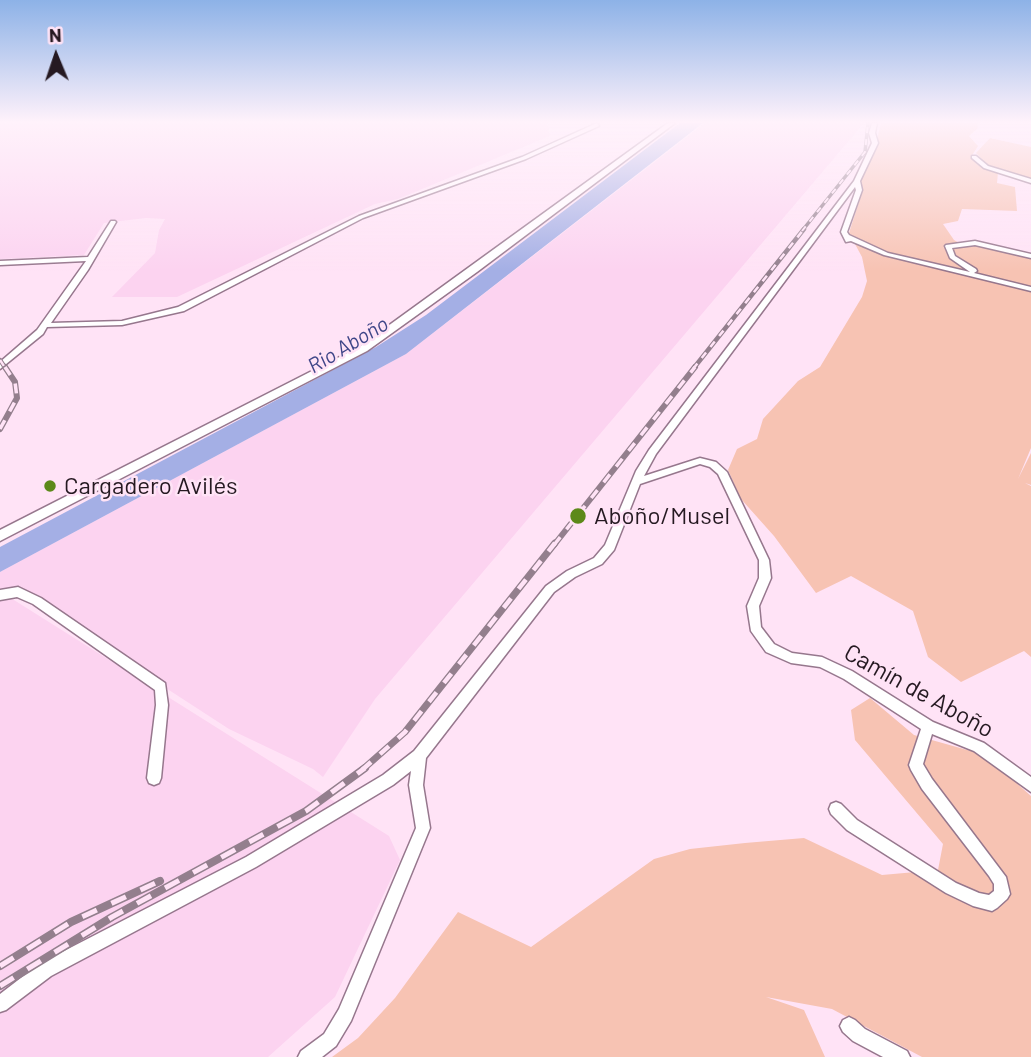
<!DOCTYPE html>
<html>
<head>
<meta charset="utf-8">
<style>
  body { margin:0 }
  #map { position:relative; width:1031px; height:1057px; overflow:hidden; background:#ffe3f6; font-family:Barlow,sans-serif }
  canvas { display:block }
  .north { position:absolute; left:21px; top:21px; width:70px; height:70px; -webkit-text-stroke:5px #ffe3f6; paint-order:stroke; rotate:358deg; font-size:19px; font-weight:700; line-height:28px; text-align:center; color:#251921 }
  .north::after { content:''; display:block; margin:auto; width:24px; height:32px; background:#251921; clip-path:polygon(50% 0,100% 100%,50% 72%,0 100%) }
</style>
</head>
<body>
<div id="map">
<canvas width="1031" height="1057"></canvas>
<div class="north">N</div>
</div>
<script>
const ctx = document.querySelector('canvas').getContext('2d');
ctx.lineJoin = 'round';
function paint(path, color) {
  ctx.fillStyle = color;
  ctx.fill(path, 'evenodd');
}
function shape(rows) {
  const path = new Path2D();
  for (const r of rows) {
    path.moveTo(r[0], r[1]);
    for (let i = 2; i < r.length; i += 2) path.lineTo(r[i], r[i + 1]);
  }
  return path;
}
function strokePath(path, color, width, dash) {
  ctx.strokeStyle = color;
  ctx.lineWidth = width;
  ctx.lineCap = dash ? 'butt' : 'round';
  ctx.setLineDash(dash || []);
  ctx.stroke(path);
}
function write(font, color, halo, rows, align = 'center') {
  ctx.font = font + ' Barlow,sans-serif';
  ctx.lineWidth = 5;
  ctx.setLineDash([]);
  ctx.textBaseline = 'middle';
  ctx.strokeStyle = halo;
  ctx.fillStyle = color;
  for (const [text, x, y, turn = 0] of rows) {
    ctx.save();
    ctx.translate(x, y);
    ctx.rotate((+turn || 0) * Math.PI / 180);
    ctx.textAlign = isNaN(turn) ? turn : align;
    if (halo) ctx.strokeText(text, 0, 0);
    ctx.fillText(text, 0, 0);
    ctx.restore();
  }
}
paint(shape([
  [0,123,547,123,550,136,398,199,375,204,177,297,112,297,155,253,159,230,165,219,146,218,104,223,84,255,0,259],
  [705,123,864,123,375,699,323,777,313,769,229,729,18,592,6,595,389,836,400,860,335,997,268,1057,0,1057,0,572,406,354]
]), '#fcd3f0');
paint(shape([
  [881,123,977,123,978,128,969,136,978,146,971,157,978,165,998,173,997,183,1015,187,1017,211,962,209,958,221,943,224,954,240,963,245,978,245,1031,257,1031,448,1018,479,1031,453,1031,485,1025,483,1031,486,1031,657,1024,651,961,682,928,657,913,611,851,576,816,593,774,536,741,499,728,470,737,449,757,439,763,419,798,381,820,367,862,297,867,281,862,257,849,233,863,189,860,181,874,151],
  [990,138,1031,147,1031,179,988,166,976,153],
  [870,698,914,735,985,755,1031,796,1031,1057,922,1057,832,1009,766,997,804,1010,825,1057,332,1057,358,1038,395,998,458,912,531,947,654,859,690,849,745,843,804,838,882,875,938,870,943,844,855,740,851,710]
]), '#f7c3b3');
paint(shape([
  [680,123,703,123,406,354,0,572,0,547,376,347,426,315]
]), '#a4afe5');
const minor = shape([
  [597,123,599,126,526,159,363,218,184,311,122,325,47,327,43,334,0,369,0,362,37,330,86,261,0,265,0,261,88,257,111,221,115,221,116,222,88,270,51,323,122,321,178,307,359,216,522,157,597,123],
  [872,123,877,123,875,133,878,143,860,181,862,190,847,232,849,235,888,253,970,272,950,258,945,246,946,245,975,241,1031,254,1031,258,975,245,952,248,955,256,976,269,977,271,974,273,1031,287,1031,291,884,255,851,241,846,242,841,232,856,190,855,187,656,454,644,476,700,458,716,462,727,472,769,560,771,578,759,606,761,627,774,644,792,653,822,657,852,671,933,722,984,743,1031,777,1031,792,974,751,932,734,923,764,932,779,1006,877,1010,894,1007,899,997,908,992,911,973,906,946,893,847,830,831,814,829,809,831,804,836,802,841,804,857,820,956,883,979,893,989,895,994,891,994,884,989,876,922,789,911,770,909,765,921,729,844,679,820,667,791,663,766,652,751,631,747,606,759,578,759,560,718,474,710,467,700,464,640,484,614,550,602,564,575,577,554,592,426,758,423,785,430,828,351,1021,336,1046,322,1057,298,1057,301,1051,324,1034,339,1009,416,828,409,785,411,771,393,785,256,867,51,976,6,1010,0,1012,0,994,39,964,246,857,383,775,414,751,546,586,567,571,594,558,605,545,636,471,649,450,854,181,872,143,869,133,872,123],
  [972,156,976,156,988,166,1031,179,1031,183,984,168,972,158,972,156],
  [18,587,41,598,165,683,168,705,161,778,159,783,154,785,149,783,147,778,156,705,155,690,33,604,17,597,0,600,0,590,18,587],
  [849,1017,855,1020,865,1029,907,1051,910,1057,883,1057,853,1041,843,1032,840,1026,843,1020,849,1017]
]);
const tertiary = shape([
  [668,123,675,123,477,272,367,351,0,541,0,530,359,347,668,123]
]);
strokePath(minor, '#96778d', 3);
strokePath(tertiary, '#96778d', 3);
paint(minor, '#fff');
paint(tertiary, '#fff');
const railFar4 = shape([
  [802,231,865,152,868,123]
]);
const railFar3 = shape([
  [0,360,6,369],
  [693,369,804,229]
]);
const railFar2 = shape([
  [0,429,17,398,15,382,5,367],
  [554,545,695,367]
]);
const railFar1 = shape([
  [362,770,405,732,555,543]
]);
const rail = shape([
  [0,966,71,922,160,881],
  [0,986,112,917,306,811,365,768]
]);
strokePath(railFar4, '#937f8d', 3.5);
strokePath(railFar3, '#937f8d', 4.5);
strokePath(railFar2, '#937f8d', 6);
strokePath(railFar1, '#937f8d', 7);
strokePath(rail, '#937f8d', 8);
strokePath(railFar4, '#ffe3f6', 2, [6]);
strokePath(railFar3, '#ffe3f6', 2.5, [7]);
strokePath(railFar2, '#ffe3f6', 3.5, [10]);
strokePath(railFar1, '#ffe3f6', 4.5, [12]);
strokePath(rail, '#ffe3f6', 5, [16]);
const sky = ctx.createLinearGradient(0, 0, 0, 271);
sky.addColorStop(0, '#8db2e7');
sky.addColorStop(0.45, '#fff2fb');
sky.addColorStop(1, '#fff2fb00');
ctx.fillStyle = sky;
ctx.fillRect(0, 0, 1031, 271);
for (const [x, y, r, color] of [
  [50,486,7,"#5c8919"],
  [578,516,9,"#5c8919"]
]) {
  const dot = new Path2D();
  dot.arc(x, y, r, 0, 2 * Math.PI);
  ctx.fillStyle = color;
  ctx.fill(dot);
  strokePath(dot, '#ffe3f6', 2.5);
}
write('italic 21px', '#3f4688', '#ffe3f6', [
  ["Rio Aboño",348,345,-31]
]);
write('24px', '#251921', '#ffe3f6', [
  ["Cargadero Avilés",64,486],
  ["Aboño/Musel",594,516]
], 'left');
write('24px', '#251921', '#ffe3f6', [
  ["Camín de Aboño",919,691,29]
]);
</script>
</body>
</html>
